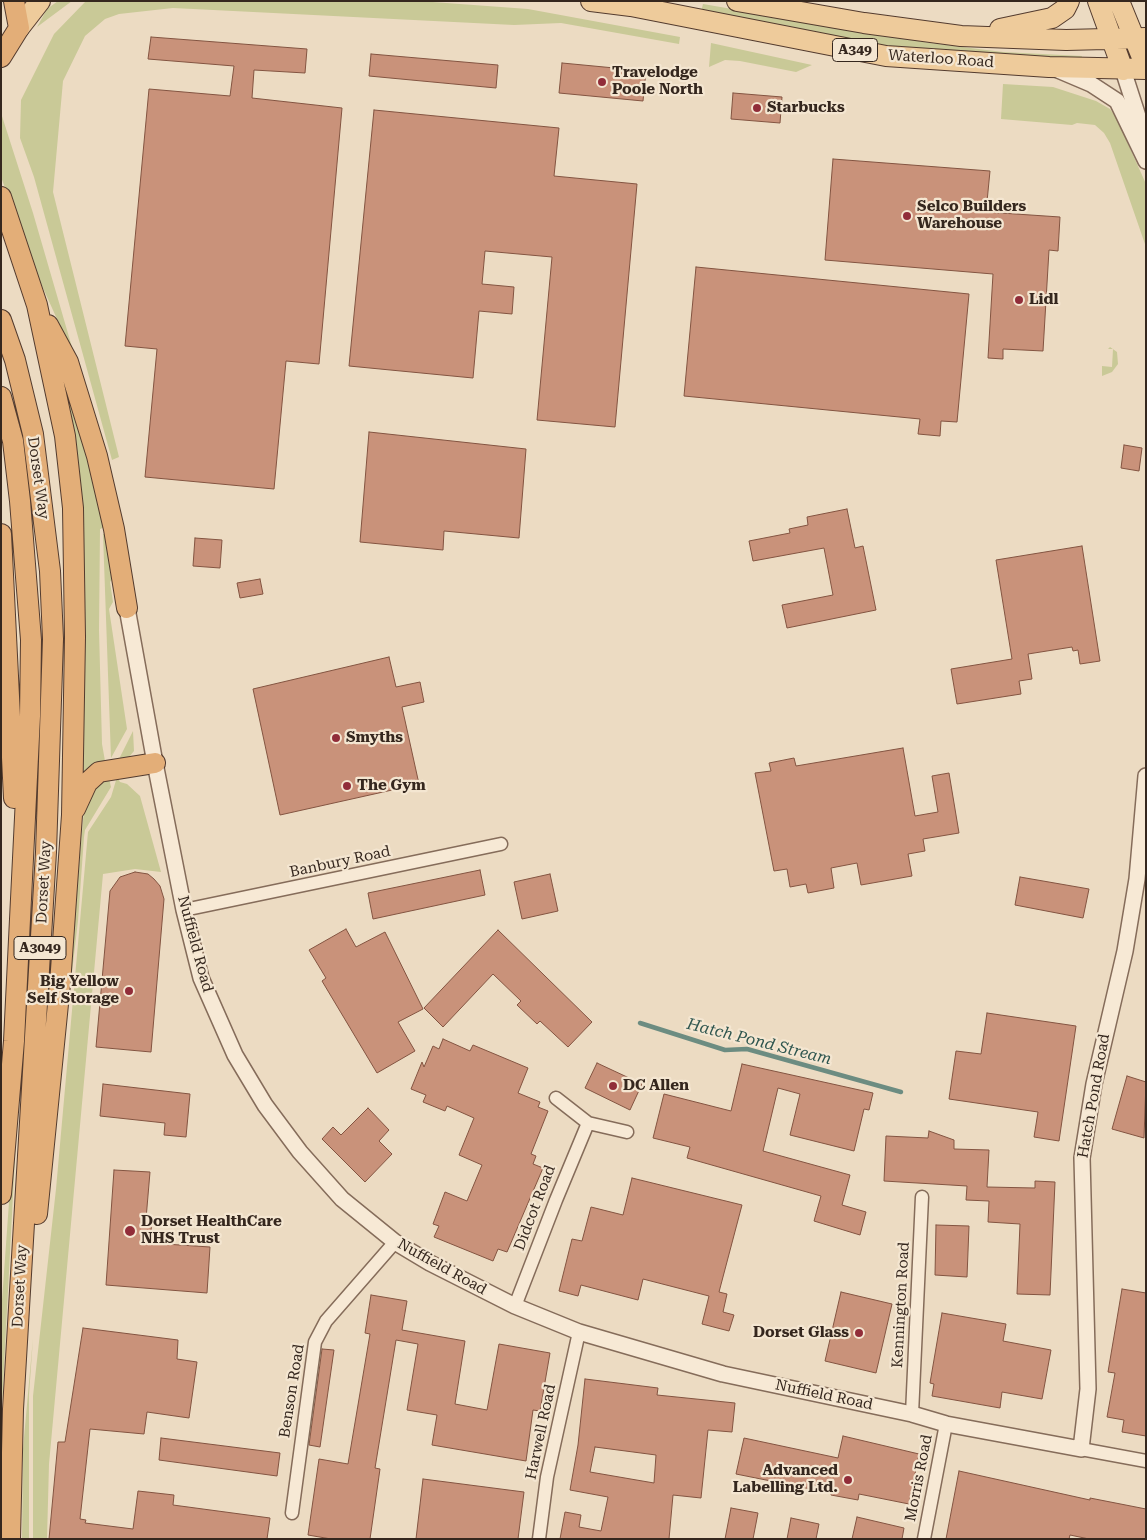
<!DOCTYPE html>
<html>
<head>
<meta charset="utf-8">
<style>
  body { margin:0 }
  #map { position:relative; width:1147px; height:1540px; overflow:hidden; background:#ecdbc2; font-family:"Roboto Serif",serif }
  canvas { display:block }
  .frame { position:absolute; inset:0; border:2px solid #35271e; pointer-events:none }
</style>
</head>
<body>
<div id="map">
<canvas width="1147" height="1540"></canvas>
<div class="frame"></div>
</div>
<script>
const ctx = document.querySelector('canvas').getContext('2d');
ctx.lineJoin = 'round';
function paint(path, color) {
  ctx.fillStyle = color;
  ctx.fill(path, 'evenodd');
}
function shape(rows) {
  const path = new Path2D();
  for (const r of rows) {
    path.moveTo(r[0], r[1]);
    for (let i = 2; i < r.length; i += 2) path.lineTo(r[i], r[i + 1]);
  }
  return path;
}
function strokePath(path, color, width, dash) {
  ctx.strokeStyle = color;
  ctx.lineWidth = width;
  ctx.lineCap = dash ? 'butt' : 'round';
  ctx.setLineDash(dash || []);
  ctx.stroke(path);
}
function write(font, color, halo, rows, align = 'center') {
  ctx.font = font + ' "Roboto Serif",serif';
  ctx.lineWidth = 4.5;
  ctx.setLineDash([]);
  ctx.textBaseline = 'middle';
  ctx.strokeStyle = halo;
  ctx.fillStyle = color;
  for (const [text, x, y, turn = 0] of rows) {
    ctx.save();
    ctx.translate(x, y);
    ctx.rotate((+turn || 0) * Math.PI / 180);
    ctx.textAlign = isNaN(turn) ? turn : align;
    if (halo) ctx.strokeText(text, 0, 0);
    ctx.fillText(text, 0, 0);
    ctx.restore();
  }
}
paint(shape([
  [58,1,72,1,37,27,47,9],
  [86,1,419,1,528,9,680,37,679,44,561,23,514,25,173,8,119,14,105,19,85,36,63,81,53,192,119,457,112,460,34,177,20,138,21,100,54,34],
  [703,4,930,43,1003,52,1082,56,1081,61,846,42,701,12],
  [711,43,812,65,796,72,740,61,725,60,709,67],
  [1003,84,1053,87,1096,101,1110,109,1116,117,1146,184,1146,247,1110,143,1104,133,1095,125,1077,123,1072,125,1001,119],
  [1,113,33,213,76,361,38,277,1,177],
  [1110,347,1117,352,1118,364,1112,372,1102,376,1102,366,1112,367,1113,349,1108,349],
  [63,373,67,376,105,527,100,529,99,630,102,744,105,761,80,776],
  [103,534,106,534,113,578,110,582,113,602,109,609,127,729,111,758],
  [133,731,134,751,129,757,119,759],
  [117,777,120,782,127,784,140,796,161,872,135,869,103,874,49,1464,47,1539,33,1539,33,1396,56,1189,88,832,111,797],
  [109,778,111,787,85,830,84,837,78,921,60,1074,84,810,96,784],
  [19,1063,17,1119,1,1424,1,1314],
  [33,1338,29,1395,29,1539,22,1539,23,1449]
]), '#c9c997');
strokePath(shape([
  [640,1023,725,1050,747,1049,901,1092]
]), '#6c8c81', 4.5);
const building = shape([
  [151,37,307,49,305,73,254,70,252,98,342,108,319,364,286,361,274,489,145,477,157,349,125,346,149,89,230,96,234,66,148,59,151,37],
  [371,54,498,65,496,88,369,76,371,54],
  [562,63,646,71,643,101,559,93,562,63],
  [733,93,782,97,780,123,731,119,733,93],
  [374,110,559,128,554,176,637,184,615,427,537,420,552,257,485,251,482,284,514,287,512,314,479,311,473,378,349,366,374,110],
  [833,159,990,171,986,212,1060,217,1058,251,1049,250,1043,351,1003,349,1003,359,988,358,993,274,825,260,833,159],
  [696,267,969,294,957,422,941,421,940,436,918,434,920,419,684,396,696,267],
  [369,432,526,449,519,538,444,531,443,550,360,542,369,432],
  [1124,445,1142,448,1139,471,1121,468,1124,445],
  [847,509,855,548,863,546,876,610,787,628,782,605,833,595,824,548,753,561,749,541,790,533,789,529,808,525,807,517,847,509],
  [195,538,222,540,220,568,193,566,195,538],
  [1082,546,1100,661,1080,664,1078,650,1073,651,1072,647,1028,654,1032,679,1019,681,1021,694,957,704,951,669,1012,659,996,560,1082,546],
  [260,579,263,594,240,598,237,583,260,579],
  [389,657,396,687,420,682,424,702,402,707,419,784,280,815,253,689,389,657],
  [903,748,915,816,938,812,932,776,949,773,959,833,923,839,925,851,908,854,912,876,861,885,857,863,831,868,834,888,808,893,806,884,790,887,787,869,774,871,755,773,771,771,769,763,794,758,796,766,903,748],
  [480,870,485,895,373,919,368,893,480,870],
  [135,872,148,874,154,879,160,886,164,899,151,1052,96,1047,110,891,120,877,135,872],
  [550,874,558,911,522,919,514,882,550,874],
  [1020,877,1089,889,1083,918,1015,905,1020,877],
  [346,929,356,947,385,932,423,1009,398,1022,415,1051,377,1073,322,981,326,978,309,950,346,929],
  [498,930,592,1022,568,1047,540,1021,537,1024,517,1005,521,1001,493,974,443,1027,424,1008,498,930],
  [987,1013,1076,1026,1059,1141,1034,1137,1038,1112,949,1099,956,1051,981,1054,987,1013],
  [443,1039,470,1051,473,1045,528,1068,518,1093,540,1102,538,1107,548,1111,531,1154,536,1156,533,1164,543,1168,507,1252,498,1249,493,1261,434,1237,439,1226,433,1224,445,1192,467,1201,482,1165,459,1155,474,1118,447,1106,445,1111,423,1102,426,1095,411,1089,422,1062,424,1067,433,1046,439,1049,443,1039],
  [597,1063,642,1084,630,1110,585,1088,597,1063],
  [742,1064,873,1093,869,1110,864,1109,854,1151,790,1135,800,1094,778,1088,763,1151,850,1175,842,1205,866,1212,860,1235,814,1221,821,1196,687,1158,690,1147,653,1138,664,1094,731,1111,742,1064],
  [1127,1076,1146,1082,1144,1138,1112,1129,1127,1076],
  [103,1084,190,1094,186,1137,164,1135,165,1123,100,1116,103,1084],
  [368,1108,389,1130,379,1141,392,1154,365,1182,322,1139,333,1127,341,1135,368,1108],
  [929,1131,954,1140,954,1149,989,1150,987,1187,1035,1188,1035,1181,1055,1182,1050,1295,1017,1294,1020,1224,988,1222,989,1201,966,1200,967,1186,884,1181,886,1136,928,1138,929,1131],
  [114,1170,150,1172,146,1219,152,1219,150,1243,210,1247,207,1293,106,1285,114,1170],
  [632,1178,742,1205,719,1292,727,1294,723,1312,734,1315,729,1331,702,1324,709,1296,643,1279,638,1300,581,1285,578,1296,559,1291,572,1239,582,1241,591,1207,623,1215,632,1178],
  [936,1225,969,1226,967,1277,935,1275,936,1225],
  [1122,1289,1146,1293,1146,1436,1122,1432,1124,1420,1107,1417,1115,1373,1108,1372,1122,1289],
  [841,1292,892,1304,876,1373,825,1361,841,1292],
  [371,1295,407,1301,402,1330,465,1341,455,1404,487,1410,499,1344,550,1353,540,1411,533,1410,526,1461,432,1445,437,1415,407,1410,418,1344,396,1340,375,1468,380,1469,370,1539,331,1539,308,1535,319,1459,348,1464,370,1334,365,1333,371,1295],
  [942,1313,1006,1324,1003,1341,1051,1350,1042,1399,1002,1392,1000,1408,932,1396,934,1384,930,1383,942,1313],
  [83,1328,178,1340,177,1359,197,1362,189,1418,147,1412,144,1434,90,1429,80,1519,86,1520,85,1523,133,1529,138,1491,174,1495,173,1505,270,1518,267,1539,49,1539,58,1442,65,1442,83,1328],
  [322,1349,334,1350,320,1447,309,1445,322,1349],
  [585,1379,658,1388,657,1395,735,1403,732,1432,708,1430,701,1498,673,1495,669,1539,560,1539,565,1512,581,1515,579,1527,601,1531,608,1497,570,1490,578,1445,585,1379],
  [595,1447,656,1455,654,1483,590,1472,595,1447],
  [843,1436,919,1454,909,1504,859,1494,858,1500,831,1495,831,1493,736,1474,744,1438,838,1458,843,1436],
  [161,1438,280,1453,277,1476,159,1460,161,1438],
  [959,1471,1090,1500,1090,1498,1146,1509,1146,1539,1089,1539,1070,1535,1069,1539,946,1539,959,1471],
  [423,1479,524,1492,518,1539,416,1539,423,1479],
  [731,1508,758,1513,753,1539,725,1539,731,1508],
  [857,1517,904,1528,902,1539,852,1539,857,1517],
  [791,1518,819,1524,816,1539,787,1539,791,1518]
]);
paint(building, '#c9927a');
strokePath(building, '#835441', 1);
const minor = shape([
  [184,910,501,844],
  [556,1098,588,1123,627,1132],
  [515,1306,556,1200,588,1123],
  [912,1414,922,1197],
  [1081,1449,1146,1461],
  [292,1513,315,1342,326,1321,395,1242],
  [539,1539,547,1477,579,1332],
  [924,1539,946,1424]
]);
const tertiary = shape([
  [1058,70,1091,84,1117,101,1146,161],
  [1123,70,1146,141],
  [127,608,155,763,184,910,201,978,235,1055,265,1105,300,1152,342,1199,395,1242,430,1263,515,1306,579,1332,723,1374,912,1414,946,1424,1081,1449,1088,1389,1082,1158,1094,1084,1125,951,1137,879,1146,776]
]);
const primary = shape([
  [591,1,631,6,886,56,1049,67,1146,69],
  [737,1,864,23,961,36,1066,40,1146,38],
  [1098,1,1123,70],
  [1119,1,1146,67],
  [19,28,40,1],
  [1000,29,1052,18,1065,9,1069,1]
]);
const trunk = shape([
  [1,57,19,28,14,1],
  [1,197,37,305,65,436,73,508,75,637,72,815,60,984,37,1214],
  [1,320,15,360,33,434,50,571,53,639,46,852,13,1409,10,1539],
  [48,325,68,362,97,456,114,529,127,608],
  [1,397,13,441,20,501,31,640,30,716,14,1041,1,1194],
  [1,534,14,798],
  [75,809,87,783,99,772,155,763]
]);
strokePath(minor, '#856c5a', 15);
strokePath(tertiary, '#856c5a', 18);
strokePath(primary, '#533b2e', 22);
strokePath(trunk, '#533b2e', 22);
strokePath(minor, '#f7e9d5', 12);
strokePath(tertiary, '#f7e9d5', 15);
strokePath(primary, '#eecb9b', 20);
strokePath(trunk, '#e3ae78', 20);
for (const [x, y, r, color] of [
  [602,82,5,"#912d39"],
  [757,108,5,"#912d39"],
  [907,216,5,"#912d39"],
  [1019,300,5,"#912d39"],
  [336,738,5,"#912d39"],
  [347,786,5,"#912d39"],
  [129,991,5,"#912d39"],
  [613,1086,5,"#912d39"],
  [130,1231,6,"#912d39"],
  [859,1333,5,"#912d39"],
  [848,1480,5,"#912d39"]
]) {
  const dot = new Path2D();
  dot.arc(x, y, r, 0, 2 * Math.PI);
  ctx.fillStyle = color;
  ctx.fill(dot);
  strokePath(dot, '#f4e6d1', 2);
}
for (const [x, y, w] of [
  [855,50,45],
  [40,948,52]
]) {
  const box = new Path2D();
  box.roundRect(x - w / 2, y - 11.5, w, 23, 4);
  ctx.fillStyle = '#f4e6d1';
  ctx.fill(box);
  strokePath(box, '#35271e', 1);
}
write('bold 14px', '#35271e', null, [
  ["A349",855,50],
  ["A3049",40,948]
]);
write('15px', '#35271e', '#f4e6d1', [
  ["Waterloo Road",941,59,4],
  ["Dorset Way",38,478,82],
  ["Banbury Road",340,862,-12],
  ["Dorset Way",44,882,-87],
  ["Nuffield Road",195,944,75],
  ["Hatch Pond Road",1094,1096,-80],
  ["Didcot Road",535,1208,-69],
  ["Nuffield Road",442,1267,29],
  ["Dorset Way",20,1286,-87],
  ["Kennington Road",901,1305,-87],
  ["Benson Road",292,1391,-81],
  ["Nuffield Road",824,1395,12],
  ["Harwell Road",541,1432,-78],
  ["Morris Road",919,1478,-79]
]);
write('bold 15px', '#35271e', '#f4e6d1', [
  ["Travelodge",612,73],
  ["Poole North",612,90],
  ["Starbucks",767,108],
  ["Selco Builders",917,207],
  ["Warehouse",917,224],
  ["Lidl",1029,300],
  ["Smyths",346,738],
  ["The Gym",357,786],
  ["Big Yellow",119,982,"right"],
  ["Self Storage",119,999,"right"],
  ["DC Allen",623,1086],
  ["Dorset HealthCare",141,1222],
  ["NHS Trust",141,1239],
  ["Dorset Glass",849,1333,"right"],
  ["Advanced",838,1471,"right"],
  ["Labelling Ltd.",838,1488,"right"]
], 'left');
write('italic 16px', '#2e554e', '#f4e6d1', [
  ["Hatch Pond Stream",759,1042,14]
]);
</script>
</body>
</html>
